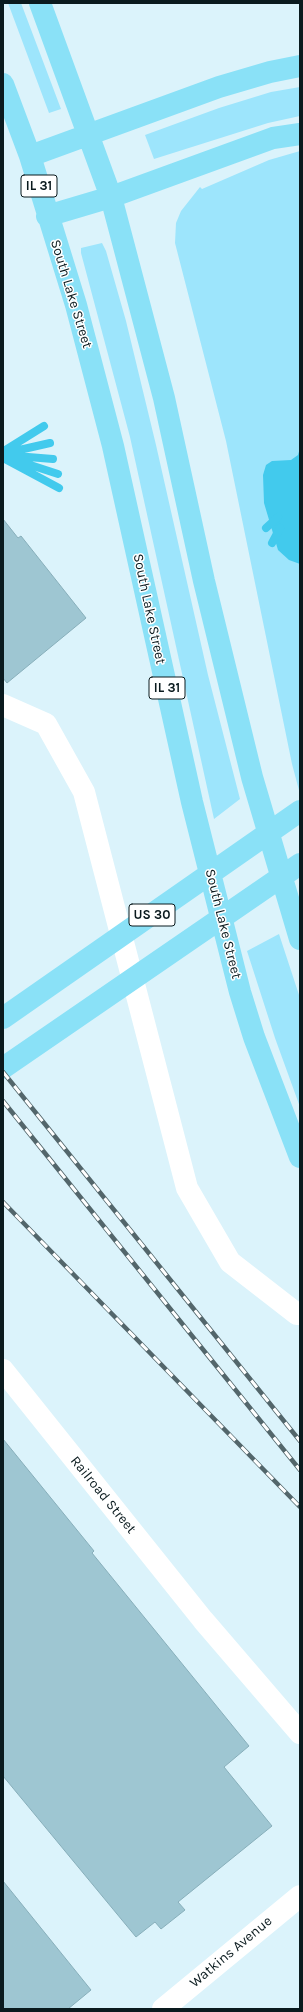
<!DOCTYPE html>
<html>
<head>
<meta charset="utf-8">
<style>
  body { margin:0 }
  #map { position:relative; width:303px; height:2012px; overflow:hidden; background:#dbf3fb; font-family:Karla,sans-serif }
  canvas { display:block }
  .frame { position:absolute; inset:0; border:4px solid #0a1a1e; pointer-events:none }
</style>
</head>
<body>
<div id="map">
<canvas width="303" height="2012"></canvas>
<div class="frame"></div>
</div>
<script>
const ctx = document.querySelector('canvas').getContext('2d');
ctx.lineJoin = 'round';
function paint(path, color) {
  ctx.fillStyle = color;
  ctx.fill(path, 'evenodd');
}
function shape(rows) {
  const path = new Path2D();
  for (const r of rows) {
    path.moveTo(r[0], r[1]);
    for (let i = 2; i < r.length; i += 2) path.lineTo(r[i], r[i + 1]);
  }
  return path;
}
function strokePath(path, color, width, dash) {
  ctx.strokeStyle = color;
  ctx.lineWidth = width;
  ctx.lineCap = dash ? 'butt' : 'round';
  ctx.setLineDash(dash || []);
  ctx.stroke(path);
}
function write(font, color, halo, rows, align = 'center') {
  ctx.font = font + ' Karla,sans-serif';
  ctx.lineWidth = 3;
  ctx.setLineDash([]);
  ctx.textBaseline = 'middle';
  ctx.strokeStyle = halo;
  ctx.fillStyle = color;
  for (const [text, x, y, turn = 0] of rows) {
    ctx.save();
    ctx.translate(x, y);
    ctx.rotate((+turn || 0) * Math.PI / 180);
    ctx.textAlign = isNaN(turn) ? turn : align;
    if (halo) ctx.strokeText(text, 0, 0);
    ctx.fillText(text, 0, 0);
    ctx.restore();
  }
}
paint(shape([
  [8,3,21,3,61,109,49,113],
  [300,87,300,116,268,123,154,159,145,135,219,108,271,92],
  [300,151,300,794,292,764,226,441,175,243,176,223,181,211,200,187,202,189,269,160],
  [102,243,106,251,126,321,156,445,208,675,240,799,214,819,130,437,81,253,81,248],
  [279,934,300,998,300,1107,275,1038,247,951]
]), '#9de5fc');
paint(shape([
  [300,448,300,564,289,560,278,550,264,503,263,475,266,465,272,461,291,460,298,455]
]), '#42caed');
strokePath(shape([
  [4,451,44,426],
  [6,453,50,443],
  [3,455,53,459],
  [3,458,59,488],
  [15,460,58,474],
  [266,528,278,517],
  [272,543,280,528]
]), '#42caed', 8);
const building = shape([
  [3,519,18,538,21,536,86,618,7,683,3,678,3,519],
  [3,1439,94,1551,92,1553,249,1746,224,1767,272,1826,178,1902,185,1910,161,1929,155,1922,136,1937,3,1776,3,1439],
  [3,1881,91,1990,68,2009,3,2009,3,1881]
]);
paint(building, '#9ec6d2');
strokePath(building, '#87aeba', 1);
strokePath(shape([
  [3,705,46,724,84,792,187,1188,230,1262,297,1314,300,1313],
  [3,1370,203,1620,300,1733],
  [163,2009,300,1896]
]), '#fff', 22);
strokePath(shape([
  [40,3,111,197,164,398,204,581,252,777,300,939],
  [3,84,30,156,76,305,113,446,192,802,240,992,254,1037,300,1157],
  [30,156,219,87,270,72,300,66],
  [47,216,111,197,273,138,300,134],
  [3,1018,300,811],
  [3,1068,300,864]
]), '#8ae1f7', 22);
const rail = shape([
  [3,1072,300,1441],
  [3,1101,300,1470],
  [3,1202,300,1507]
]);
strokePath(rail, '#53666b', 4.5);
strokePath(rail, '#fff', 3, [9]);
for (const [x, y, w] of [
  [39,186,36],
  [167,688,36],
  [152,915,46]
]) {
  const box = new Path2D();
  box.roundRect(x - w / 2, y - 11, w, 22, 3);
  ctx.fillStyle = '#fff';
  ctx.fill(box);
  strokePath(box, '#0a1a1e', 1);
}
write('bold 13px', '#0a1a1e', null, [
  ["IL 31",39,186],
  ["IL 31",167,688],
  ["US 30",152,915]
]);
write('14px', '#0a1a1e', '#fff', [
  ["South Lake Street",71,294,73],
  ["South Lake Street",149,609,78],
  ["South Lake Street",223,924,76],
  ["Railroad Street",103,1495,51],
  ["Watkins Avenue",231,1952,-40]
]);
</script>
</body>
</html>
